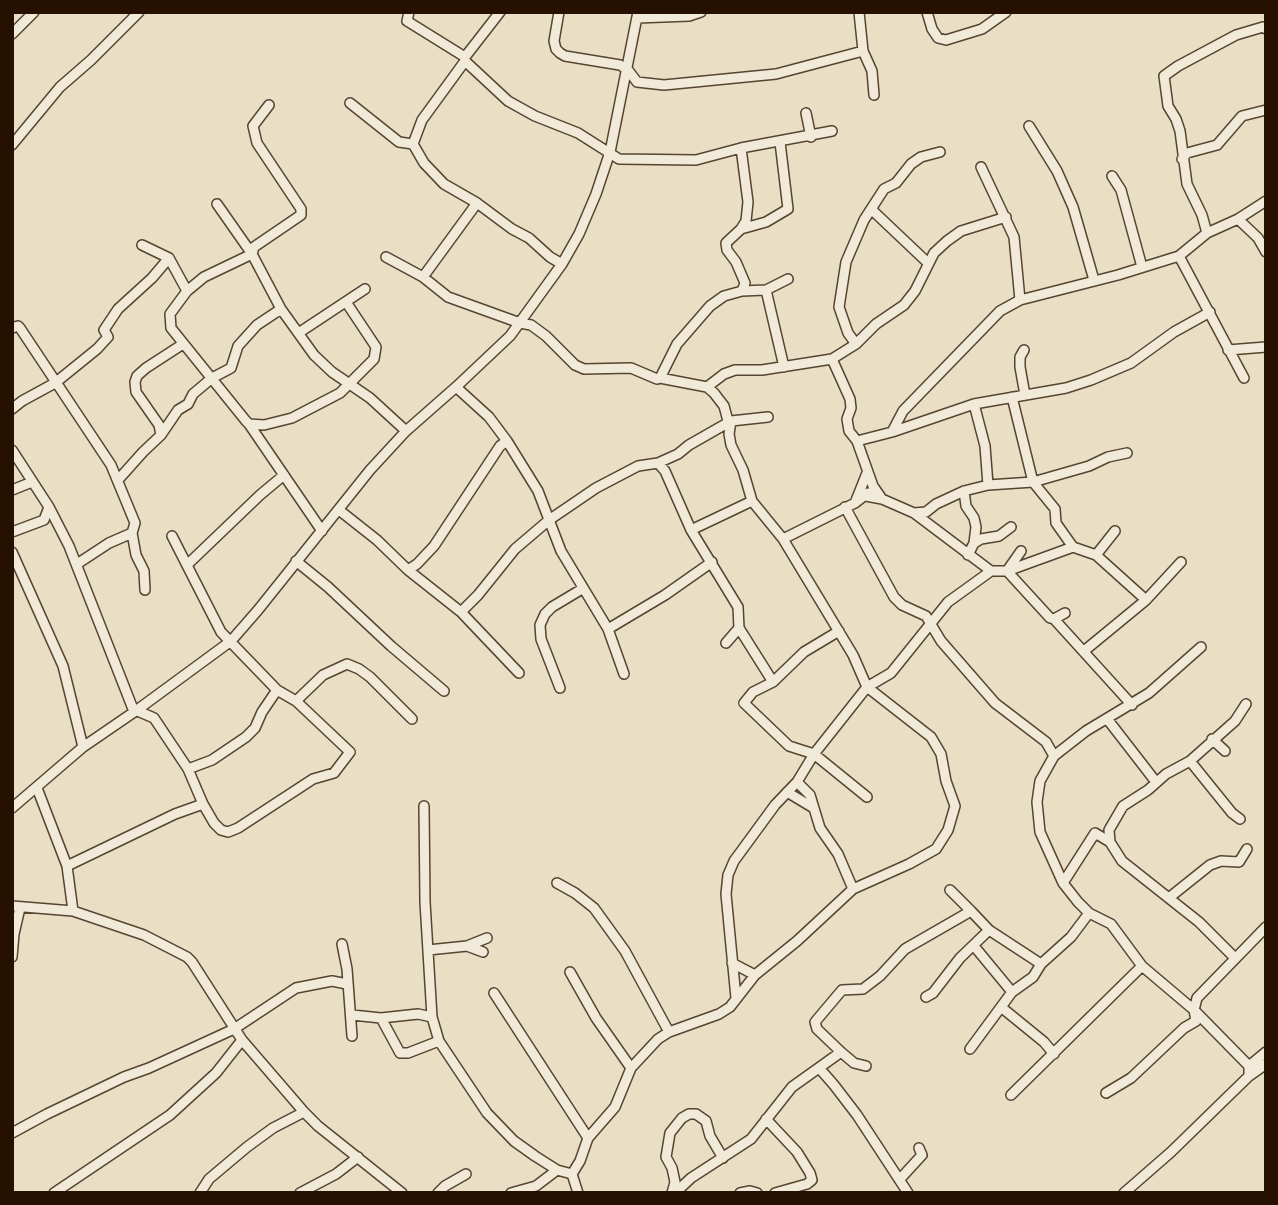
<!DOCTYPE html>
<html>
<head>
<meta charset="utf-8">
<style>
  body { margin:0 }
  #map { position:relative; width:1278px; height:1205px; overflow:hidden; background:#e9dfc4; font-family:"IM FELL English",serif }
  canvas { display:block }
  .frame { position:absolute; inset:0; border:14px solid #261000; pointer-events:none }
</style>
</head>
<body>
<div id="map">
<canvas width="1278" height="1205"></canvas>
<div class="frame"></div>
</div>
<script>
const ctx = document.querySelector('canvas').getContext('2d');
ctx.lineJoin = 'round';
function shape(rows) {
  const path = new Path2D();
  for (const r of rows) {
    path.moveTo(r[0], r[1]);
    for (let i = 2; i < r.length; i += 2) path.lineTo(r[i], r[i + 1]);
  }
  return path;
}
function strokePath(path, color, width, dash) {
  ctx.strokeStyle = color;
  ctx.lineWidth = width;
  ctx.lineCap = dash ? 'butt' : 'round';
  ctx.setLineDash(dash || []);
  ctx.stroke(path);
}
const minor = shape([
  [409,12,407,21,465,57],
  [559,12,554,41,556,49,560,53,565,56,620,65,628,70,637,82,664,85,776,74,863,51],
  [859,12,863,51,872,71,874,95],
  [927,12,932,29,938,38,946,40,982,29,1006,12],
  [637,18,689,16,701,12],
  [12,34,34,12],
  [465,61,508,101,535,116,578,133,619,159,696,160,741,148,748,202,746,221,741,229,726,243,727,250,736,262,745,283,742,291],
  [350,103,399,142,413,144],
  [269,105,253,126,257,143,301,209,301,215,254,247,252,254,204,277,187,291,170,314,171,328,246,421,249,424,264,425,292,418,340,393,374,359,376,347,346,302],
  [806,113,811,137],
  [1029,126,1057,171,1073,207,1094,280],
  [413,144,424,163,444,184,477,203,512,229,529,238,550,257,562,264],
  [413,144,422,120,465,61,465,57,500,12],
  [12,145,60,87,91,60,139,12],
  [741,148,832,131],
  [1182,159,1187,153,1217,145,1242,116,1266,110],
  [981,167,1014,237,1020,300],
  [1112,176,1121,190,1142,267],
  [217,204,252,254,281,309,314,355,332,372,370,398,406,431],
  [871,209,928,263],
  [1238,219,1258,238,1266,252],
  [741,229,766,222,788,209,780,142],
  [1207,233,1202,215,1187,184,1180,131,1176,119,1168,106,1164,76,1178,66,1236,35,1263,27,1266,29],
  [142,245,169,258,187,291],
  [1179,256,1244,378],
  [386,257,423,277,448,297,520,323,531,325,546,336,575,365,584,369,631,368,657,379,660,378,707,387,714,393,724,406,728,421,731,421,729,434,731,445,743,470,752,501,783,539,853,655,867,687,931,737,941,754,946,781,955,806,948,830,936,849,909,864,853,889,797,941,755,975,730,1007,719,1014,669,1032,658,1039,631,1068,615,1107,588,1138,580,1161,572,1174,578,1193],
  [423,277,477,203],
  [766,290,784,367],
  [12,328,18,326,20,328,111,465,135,523,132,533,136,555,144,571,145,590],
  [300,332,365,289],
  [856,344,848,333,839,307,846,262,864,220,884,189,896,183,911,164,921,157,940,152],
  [1024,350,1020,357,1020,367,1025,395],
  [1228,350,1266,347],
  [832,359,850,399,851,408,847,419,849,431,857,441,873,486,882,499],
  [660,378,677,344,710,306,724,296,742,291,766,290,788,279],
  [456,387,489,417,507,441,538,491,561,551,608,629,624,674],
  [707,387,724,374,735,370,762,370,832,359,856,344,876,324,904,305,915,291,934,253,947,241,961,231,1006,217],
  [1012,397,1033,482,1055,509,1056,523,1073,547],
  [974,404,985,446,988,485],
  [12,409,22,401,55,383,97,349,108,337,104,330,118,309,152,278,169,258],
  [249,424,322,531],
  [892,432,903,411,1000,311,1020,300,1118,275,1179,256,1207,233,1238,219,1266,201],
  [161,435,159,425,136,392,135,382,137,376,146,368,183,344],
  [857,441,892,432,974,404,1066,388,1091,380,1131,363,1174,332,1210,312],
  [12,450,49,507,69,546,133,709,154,718,188,769,203,804,214,823,221,830,228,832,238,828,313,779,334,773,350,752,296,701,277,690,221,632,172,536],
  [658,463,665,471,691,530,738,607,739,628,726,643],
  [118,480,143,452,161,435,178,410,188,404,193,394,212,378,231,368,238,346,257,325,281,309],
  [12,490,32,482],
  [964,491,966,506,974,518,976,527,974,543,968,555],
  [866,496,882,499,914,513,991,571,1007,571,1021,551],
  [855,503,867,473],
  [845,507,894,597,902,605,926,616,941,641,995,703,1046,742,1054,756],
  [339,510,377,540,408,570,461,612,519,673],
  [914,513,926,512,936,504,964,491,988,485,1033,482,1089,466,1108,457,1127,453],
  [691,530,752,501],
  [12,532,44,520,49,507],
  [783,539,855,503,868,493],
  [974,543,981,539,999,536,1011,527],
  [12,552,63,666,83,747],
  [1096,555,1115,531],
  [296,561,328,587,391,646,444,691],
  [77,564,109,543,132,533],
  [188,564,260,495,284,475],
  [408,570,417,564,434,546,500,446,507,441],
  [461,612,478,595,515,549,549,520,596,488,638,466,658,463,678,454,689,445,731,421,768,417],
  [1065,613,1054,619,1050,618,1007,571,1073,547,1096,555,1146,600],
  [1054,619,1132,705],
  [739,628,773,682],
  [608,629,665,595,712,562],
  [839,631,804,652,773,682,753,692,744,703,789,746,814,754,867,797],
  [1201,647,1149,693,1086,731,1054,756,1040,781,1037,802,1040,832,1063,883,1078,902,1089,913,1111,924,1142,966,1194,1010,1249,1066,1249,1076],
  [1084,651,1146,600,1181,562],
  [560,688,541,639,540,625,545,614,552,607,582,589],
  [296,701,323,675,347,664,359,669,370,677,412,719],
  [1108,720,1156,782],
  [1212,739,1225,751],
  [1190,761,1232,813,1240,819],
  [188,769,212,760,246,737,255,728,262,712,277,690],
  [797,782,810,795,820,828,838,854,853,889],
  [37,788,67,866,73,911],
  [787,792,812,807],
  [424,806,425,902,432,1017,439,1041,487,1113,514,1141,535,1156,557,1170,572,1174],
  [12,808,83,747,137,710,231,641,258,610,370,470,406,431,456,387,510,336,562,264,579,234,596,194,610,152,638,12],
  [67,866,175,814,203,804],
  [557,883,575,893,594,908,625,951,669,1032],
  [1063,883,1095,833,1110,842],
  [1170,897,1210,865,1221,861,1239,862,1247,849],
  [12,906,73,911,144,935,187,957,192,962,242,1040,304,1112,318,1126,402,1193],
  [971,911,989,930,1041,964],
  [342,944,347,969,352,1036],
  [467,946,483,952],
  [974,946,1012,992],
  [428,950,467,946,487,938],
  [12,957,14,934,20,908],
  [1235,958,1199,922,1122,861,1110,842,1109,830,1123,806,1148,790,1166,774,1190,761,1235,721,1246,704],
  [732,963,755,975],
  [570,972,596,1018,631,1068],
  [494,993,588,1138],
  [926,997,933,993,960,958,989,930],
  [736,998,726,894,728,875,734,861,775,805,797,782,814,754,867,687,891,673,948,602,991,571],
  [1001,1007,1044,1042,1054,1054],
  [352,1015,381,1018,418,1014,432,1017],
  [381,1018,400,1053,408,1053,439,1041],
  [970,1049,1012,992,1033,977,1041,964,1071,937,1089,913],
  [841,1052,854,1063,866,1066],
  [1249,1066,1266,1052],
  [820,1069,834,1085,857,1115,908,1193],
  [1106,1093,1131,1078,1184,1028,1196,1021,1194,1010,1197,998,1266,927],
  [1011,1095,1142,966],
  [766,1119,797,1152,810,1173,812,1180,807,1184,775,1193],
  [12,1133,47,1114,124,1077,149,1068,234,1029,296,988,332,981,347,984],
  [900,1179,922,1155,919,1148],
  [54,1193,170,1115,216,1073,242,1040],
  [200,1193,209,1179,247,1147,273,1128,304,1112],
  [300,1193,336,1174,358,1157],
  [438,1193,445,1186,466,1174],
  [511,1193,536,1186,557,1170],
  [672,1193,675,1182,672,1168,666,1157,670,1133,682,1118,689,1114,696,1114,706,1121,710,1136,723,1158],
  [675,1193,691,1178,751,1139,792,1087,841,1052,817,1029,815,1022,842,990,863,989,880,976,905,949,971,911,950,890],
  [740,1193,750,1191,757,1193],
  [1124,1193,1171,1152,1249,1076,1266,1064]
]);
strokePath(minor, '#574431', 12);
strokePath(minor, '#f1ead9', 9);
</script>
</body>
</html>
